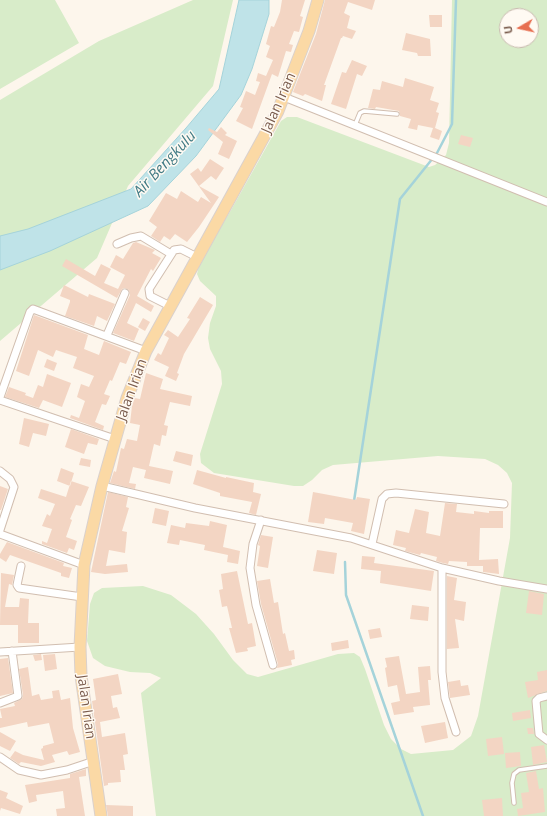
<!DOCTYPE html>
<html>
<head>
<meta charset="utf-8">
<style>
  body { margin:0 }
  #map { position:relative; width:547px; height:816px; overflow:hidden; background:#fdf6ec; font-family:"Open Sans",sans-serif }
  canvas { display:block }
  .north { position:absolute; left:499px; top:8px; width:40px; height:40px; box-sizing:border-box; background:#fffaf3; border:1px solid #cabbb1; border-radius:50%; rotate:261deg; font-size:11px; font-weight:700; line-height:16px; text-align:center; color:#7a5c4d }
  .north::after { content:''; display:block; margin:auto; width:14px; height:18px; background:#e76f51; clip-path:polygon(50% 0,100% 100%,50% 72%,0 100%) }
</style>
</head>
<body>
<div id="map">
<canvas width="547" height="816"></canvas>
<div class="north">U</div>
</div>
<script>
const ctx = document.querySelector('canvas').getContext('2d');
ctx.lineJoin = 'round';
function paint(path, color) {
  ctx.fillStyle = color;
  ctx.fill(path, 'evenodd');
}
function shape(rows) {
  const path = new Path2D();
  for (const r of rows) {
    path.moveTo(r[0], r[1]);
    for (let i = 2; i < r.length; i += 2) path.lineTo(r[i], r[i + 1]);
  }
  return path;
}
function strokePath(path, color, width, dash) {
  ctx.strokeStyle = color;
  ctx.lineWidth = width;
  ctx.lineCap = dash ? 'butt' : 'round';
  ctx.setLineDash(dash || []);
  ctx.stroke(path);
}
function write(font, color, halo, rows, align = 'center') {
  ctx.font = font + ' "Open Sans",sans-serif';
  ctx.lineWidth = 3;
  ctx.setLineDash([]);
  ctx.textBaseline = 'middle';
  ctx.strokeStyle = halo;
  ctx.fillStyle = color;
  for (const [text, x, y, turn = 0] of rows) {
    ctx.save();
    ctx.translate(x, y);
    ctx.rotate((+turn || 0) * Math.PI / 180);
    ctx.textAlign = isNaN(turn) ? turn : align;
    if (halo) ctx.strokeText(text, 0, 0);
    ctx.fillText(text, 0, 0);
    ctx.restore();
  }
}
paint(shape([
  [0,0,55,0,79,43,0,89],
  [193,0,233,0,213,86,128,186,97,258,0,341,0,100,99,41],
  [452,0,547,0,547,816,156,816,141,693,161,678,150,673,130,672,105,666,93,658,87,641,90,604,94,593,102,588,143,586,171,595,196,614,214,634,233,660,247,674,258,677,338,654,354,653,360,657,365,669,384,725,391,739,401,749,411,754,453,750,471,736,478,716,510,538,512,483,507,473,498,465,485,459,438,456,333,465,322,470,312,480,303,486,294,486,214,473,201,463,200,454,222,384,221,371,210,349,208,338,210,323,216,306,216,296,200,281,197,274,200,262,231,210,281,121,287,117,297,117,429,167,435,165,446,155,449,143],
  [507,16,531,16,531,40,507,40]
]), '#d8ecc9');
const water = shape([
  [239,0,269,0,269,14,252,69,241,95,196,156,148,206,50,251,0,270,0,236,28,229,131,189,186,128,219,89,239,0]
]);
paint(water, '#bfe3e8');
strokePath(water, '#a5d3da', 1);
strokePath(shape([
  [354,501,400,199,437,153,452,124,456,0],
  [345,562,346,595,423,816]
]), '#a5d3da', 2.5);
paint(shape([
  [282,0,305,0,300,16,303,17,299,32,294,31,289,44,293,45,291,52,286,51,278,77,272,74,252,129,236,121,243,108,240,107,246,91,255,95,260,82,256,81,258,73,266,76,273,60,266,57,270,46,266,44,271,26,274,27,280,12],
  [325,0,375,0,372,10,348,2,344,13,350,16,347,28,356,31,352,39,343,36,342,38,341,38,324,85,326,85,322,101,305,94,303,96,293,92,316,34],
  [429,15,442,15,442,27,430,27],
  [406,33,430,39,431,56,418,56,417,53,402,50],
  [352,60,367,66,362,76,357,74,346,109,331,104,342,72,346,73],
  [405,78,434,87,430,100,439,103,436,112,439,113,435,128,442,131,439,140,430,137,433,128,418,125,417,130,408,128,411,119,400,116,399,111,376,107,375,109,368,108,373,89,380,90,382,81,403,87],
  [221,127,227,133,225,135,237,141,229,159,218,154,223,142,208,130,209,128,217,132],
  [461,135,473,138,470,147,458,144],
  [210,159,224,168,216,180,211,176,199,186,219,197,199,227,187,242,175,234,170,240,164,236,160,242,151,236,157,227,149,221,166,193,177,199,181,191,198,202,201,197,211,203,190,174,198,168,201,172],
  [136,242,155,250,152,253,161,258,153,271,151,269,137,296,154,306,151,312,136,303,127,323,139,329,134,341,113,333,130,295,129,290,125,288,122,289,117,298,62,266,66,259,95,276,101,264,111,269,104,283,118,289,125,275,110,267,116,255,123,259,133,243],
  [64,285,88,297,89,294,115,304,107,321,97,316,94,326,65,316,70,302,70,300,60,296],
  [200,297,213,305,184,354,177,373,179,374,176,381,165,376,169,367,154,360,158,353,161,355,169,338,164,335,168,330,178,337,190,319,187,318],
  [34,315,88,335,84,349,99,355,104,341,131,352,126,364,120,362,112,381,110,380,104,394,110,396,106,405,102,404,95,422,104,426,103,430,70,418,71,415,79,418,85,401,77,397,81,384,89,387,94,376,73,368,77,357,56,350,53,357,38,350,29,376,16,371],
  [143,318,150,322,145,331,138,327],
  [47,359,57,363,54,371,44,367],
  [146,373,163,379,160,389,192,396,190,406,170,402,164,425,168,426,166,436,162,435,160,446,154,444,149,466,173,471,170,484,144,478,146,470,133,467,129,483,136,484,135,489,110,483,114,471,116,472,121,448,124,449,127,439,137,441,140,425,130,423,132,406,134,398,140,399],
  [47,374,71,383,62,407,43,400,39,408,5,397,9,387,26,393,25,395,33,398,38,385,43,387],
  [24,418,49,424,46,436,33,433,29,447,19,444],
  [71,429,99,439,97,445,88,443,84,454,65,447],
  [176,451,193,455,191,466,173,461],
  [81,458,91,460,90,467,79,465],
  [61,468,74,473,70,486,57,481],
  [197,470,226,478,226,477,254,483,253,492,261,494,256,515,249,513,252,502,220,496,220,493,193,484],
  [71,481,89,487,81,506,76,505,70,519,72,520,66,537,77,541,74,550,69,548,67,553,42,544,42,541,47,543,52,529,42,526,47,514,50,516,55,504,38,498,41,489,66,497],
  [0,486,8,489,1,510,0,510],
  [108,492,128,497,126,507,129,508,122,531,127,532,125,553,109,550,106,566,127,564,128,572,105,574,91,572],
  [313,492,356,500,357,497,370,499,364,534,351,531,353,523,325,518,324,524,308,522],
  [445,503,457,504,456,512,474,514,474,511,489,513,489,511,503,511,503,528,480,528,479,560,498,559,499,574,483,572,483,566,467,566,467,562,449,561,448,564,443,563,436,561,437,557,421,553,420,555,405,551,406,548,393,545,396,530,409,533,415,509,429,512,426,533,440,536],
  [155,508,169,511,166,526,152,523],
  [210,521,227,525,223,547,240,551,238,564,227,562,228,555,204,550,205,545,180,540,179,545,167,543,171,525,185,528,186,523,209,526],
  [261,535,273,537,268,568,257,566,260,546,258,545],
  [7,542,64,563,63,566,72,568,69,578,61,576,61,573,10,555,6,562,0,558,0,554],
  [317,550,337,553,334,574,313,571],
  [362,556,375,557,374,563,434,571,431,591,380,583,381,571,361,569],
  [237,571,248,624,252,623,256,646,247,648,248,651,236,653,229,628,232,628,227,606,222,607,219,590,223,589,221,574],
  [1,573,14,575,12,585,9,584,5,607,19,607,20,598,29,599,28,623,39,623,39,643,18,643,18,625,0,625],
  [447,576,457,578,454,600,466,602,464,621,455,619,459,648,447,649],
  [270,579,274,603,278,602,283,634,285,633,289,651,294,650,295,659,291,660,292,665,277,668,278,664,261,604,257,581],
  [529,591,544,594,542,615,526,613],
  [412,605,429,607,428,621,410,619],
  [380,628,382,637,370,639,368,630],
  [348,640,349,648,332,651,331,643],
  [41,654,42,660,35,661,33,655],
  [55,654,57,669,45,671,43,655],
  [399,656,406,694,420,692,418,667,430,666,431,680,428,680,430,705,413,707,414,712,394,715,391,703,400,701,397,685,388,687,385,668,387,667,385,658],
  [8,658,13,693,0,696,0,659],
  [28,667,32,696,39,694,41,700,53,698,52,691,59,690,61,700,70,698,73,728,80,752,69,755,67,751,52,755,55,762,41,766,21,762,19,764,10,758,15,751,23,755,44,760,41,749,43,748,43,746,54,743,49,723,28,727,27,722,0,728,0,718,2,718,0,709,15,706,14,703,22,699,23,695,19,669],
  [547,670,547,691,528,698,525,682,538,680,537,672],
  [118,674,122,694,111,696,113,708,117,707,120,718,100,722,102,737,125,733,128,754,123,755,125,770,120,770,121,782,108,783,108,785,104,786,92,701,96,700,93,679],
  [460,680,461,686,468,685,470,695,450,698,448,682],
  [530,710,531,718,513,721,512,713],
  [445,722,448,738,425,743,421,726],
  [527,728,533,728,534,734,528,734],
  [0,732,16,741,10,751,0,746],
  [502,737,504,754,488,756,486,739],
  [544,745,547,762,533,765,531,747],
  [520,752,521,766,506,768,505,753],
  [86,769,86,776,79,777,85,816,57,816,56,809,65,808,63,791,36,795,37,801,29,803,25,785,70,778,70,774],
  [536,771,539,789,543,788,545,812,518,816,517,809,523,808,521,793,529,792,526,773],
  [0,790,8,793,6,798,23,806,20,814,1,808,0,811],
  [502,798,503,816,484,816,482,800],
  [106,805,133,806,133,816,108,816]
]), '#f3d5c3');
const service = shape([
  [355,125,360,113,364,111,397,114],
  [514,803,512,783,514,774,519,770,547,766]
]);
const minor = shape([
  [284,97,547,202],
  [117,244,131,238,141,236,171,254],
  [170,306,150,296,149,289,174,250,181,249,197,257],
  [107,335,125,293],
  [0,397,30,312,33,309,146,351],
  [0,400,115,439],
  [0,471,10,479,14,487,0,530],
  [102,486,195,508,351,538,442,568,499,581,547,589],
  [261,520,253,544,250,568,256,605,273,665],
  [0,534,84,565],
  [372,544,382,499,387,494,396,493,504,504],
  [21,566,17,585,19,588,82,597],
  [442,568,442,672,445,698,456,732],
  [0,652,80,647],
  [547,696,539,698,536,701,539,734,547,740],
  [0,703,18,696,12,651],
  [0,757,19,770,41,775,67,770,94,761]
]);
const primary = shape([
  [101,816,81,676,80,647,84,565,102,486,127,398,146,351,278,111,309,31,318,0]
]);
strokePath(service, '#d1beb0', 5.5);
strokePath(minor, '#d1beb0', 9);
strokePath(primary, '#dad1cd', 13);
strokePath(service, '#fff', 3.5);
strokePath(minor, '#fff', 7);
strokePath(primary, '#fbd9a5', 11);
write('14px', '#7a5c4d', '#fffaf3', [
  ["Jalan Irian",279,103,-66],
  ["Jalan Irian",132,390,-70],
  ["Jalan Irian",86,707,82]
]);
write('italic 15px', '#437c86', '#fffaf3', [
  ["Air Bengkulu",165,164,-47]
]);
</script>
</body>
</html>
